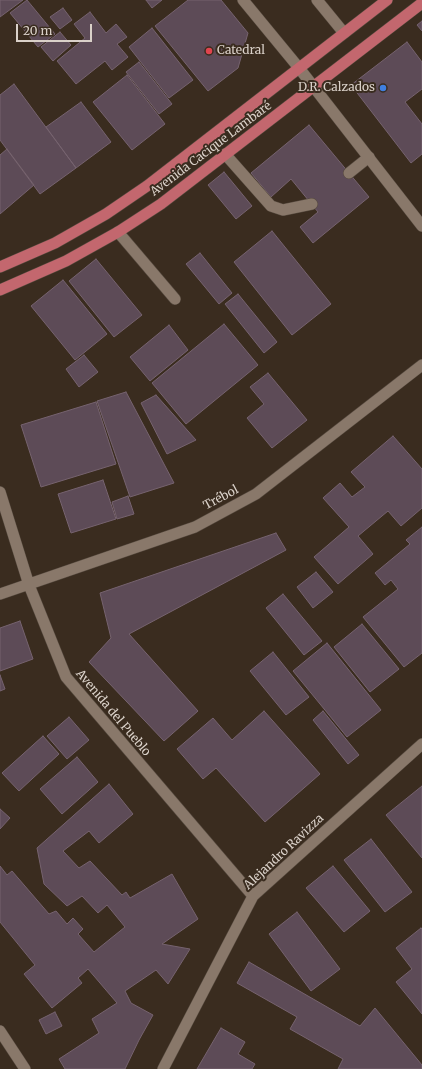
<!DOCTYPE html>
<html>
<head>
<meta charset="utf-8">
<style>
  body { margin:0 }
  #map { position:relative; width:422px; height:1069px; overflow:hidden; background:#3a2c1f; font-family:Merriweather,serif }
  canvas { display:block }
  .scale { position:absolute; left:16px; top:24px; width:76px; height:18px; box-sizing:border-box; border:2px solid #dad1c9; border-top:0; padding-left:5px; font-size:12px; line-height:14px; white-space:nowrap; color:#dad1c9; -webkit-text-stroke:3px #3a2c1f; paint-order:stroke }
</style>
</head>
<body>
<div id="map">
<canvas width="422" height="1069"></canvas>
<div class="scale">20 m</div>
</div>
<script>
const ctx = document.querySelector('canvas').getContext('2d');
ctx.lineJoin = 'round';
function paint(path, color) {
  ctx.fillStyle = color;
  ctx.fill(path, 'evenodd');
}
function shape(rows) {
  const path = new Path2D();
  for (const r of rows) {
    path.moveTo(r[0], r[1]);
    for (let i = 2; i < r.length; i += 2) path.lineTo(r[i], r[i + 1]);
  }
  return path;
}
function strokePath(path, color, width, dash) {
  ctx.strokeStyle = color;
  ctx.lineWidth = width;
  ctx.lineCap = dash ? 'butt' : 'round';
  ctx.setLineDash(dash || []);
  ctx.stroke(path);
}
function write(font, color, halo, rows, align = 'center') {
  ctx.font = font + ' Merriweather,serif';
  ctx.lineWidth = 4;
  ctx.setLineDash([]);
  ctx.textBaseline = 'middle';
  ctx.strokeStyle = halo;
  ctx.fillStyle = color;
  for (const [text, x, y, turn = 0] of rows) {
    ctx.save();
    ctx.translate(x, y);
    ctx.rotate((+turn || 0) * Math.PI / 180);
    ctx.textAlign = isNaN(turn) ? turn : align;
    if (halo) ctx.strokeText(text, 0, 0);
    ctx.fillText(text, 0, 0);
    ctx.restore();
  }
}
const building = shape([
  [0,0,23,0,0,17,0,0],
  [27,0,55,34,38,47,10,13,27,0],
  [146,0,162,0,152,8,146,0],
  [188,0,221,0,248,33,238,68,208,91,155,26,188,0],
  [63,8,72,20,60,29,50,17,63,8],
  [90,12,106,33,116,24,127,37,117,44,128,57,112,70,105,61,76,84,57,61,85,38,74,24,90,12],
  [422,21,422,31,417,25,422,21],
  [152,28,193,80,169,98,129,47,152,28],
  [60,32,71,45,53,61,41,47,60,32],
  [407,42,422,62,422,89,405,102,422,124,422,154,411,163,351,85,407,42],
  [139,62,172,104,159,114,126,72,139,62],
  [127,75,165,124,132,150,93,102,127,75],
  [14,84,76,168,40,194,0,140,0,95,14,84],
  [81,102,111,142,76,168,46,127,81,102],
  [309,125,369,197,313,243,300,227,318,212,291,179,271,197,251,173,309,125],
  [7,149,34,185,0,214,0,155,7,149],
  [224,172,252,206,236,219,208,185,224,172],
  [272,231,331,304,292,335,234,262,272,231],
  [200,253,232,293,219,304,186,264,200,253],
  [96,259,142,315,114,337,69,281,96,259],
  [63,280,107,334,75,360,31,306,63,280],
  [238,294,277,342,264,353,225,304,238,294],
  [224,324,258,365,186,424,152,383,224,324],
  [169,325,188,350,150,381,130,357,169,325],
  [84,355,98,372,79,387,66,369,84,355],
  [268,373,307,420,272,448,247,418,264,404,250,387,268,373],
  [126,392,174,483,130,497,97,401,126,392],
  [156,395,196,440,167,454,141,403,156,395],
  [96,402,116,464,41,487,21,425,96,402],
  [393,436,422,469,422,508,401,526,388,511,358,536,373,554,338,584,314,557,349,527,323,498,340,483,352,497,365,487,351,472,393,436],
  [103,480,116,519,71,533,58,494,103,480],
  [128,496,134,514,117,519,112,502,128,496],
  [422,527,422,653,404,667,363,617,398,589,391,580,385,585,375,573,410,544,406,540,422,527],
  [276,533,286,550,129,634,198,711,164,741,89,662,111,638,100,593,276,533],
  [316,572,333,592,313,608,297,587,316,572],
  [283,594,322,641,304,655,266,608,283,594],
  [20,621,33,659,0,671,0,628,20,621],
  [362,624,399,669,370,692,334,647,362,624],
  [327,643,381,710,347,737,293,671,327,643],
  [273,652,309,697,286,715,250,671,273,652],
  [0,675,5,689,0,691,0,675],
  [264,711,320,774,265,822,216,768,203,779,177,749,213,718,232,740,264,711],
  [323,711,359,755,348,764,313,720,323,711],
  [69,717,89,740,67,759,47,736,69,717],
  [43,736,59,754,19,791,2,773,43,736],
  [77,757,98,782,62,814,40,789,77,757],
  [109,784,133,814,99,843,89,831,63,851,79,868,90,861,122,895,126,892,130,898,172,874,198,919,162,944,190,949,168,984,156,970,125,991,131,1003,153,1015,139,1040,125,1069,65,1069,59,1059,99,1033,92,1019,117,1003,88,969,78,978,82,983,52,1008,24,974,35,965,0,922,0,866,7,875,12,871,49,914,56,911,67,924,73,918,83,929,78,934,94,952,125,927,107,905,98,913,82,896,67,906,44,884,37,848,109,784],
  [422,786,422,858,386,815,422,786],
  [0,809,10,818,0,829,0,809],
  [371,839,412,892,385,912,344,860,371,839],
  [333,866,370,911,344,932,306,888,333,866],
  [297,912,340,969,311,991,269,934,297,912],
  [421,928,422,929,422,1014,396,982,412,969,396,948,421,928],
  [249,962,360,1026,375,1008,422,1065,422,1069,338,1069,343,1059,290,1029,297,1017,237,983,249,962],
  [55,1012,62,1026,46,1034,39,1020,55,1012],
  [221,1028,245,1042,238,1054,255,1064,252,1069,197,1069,221,1028]
]);
paint(building, '#5d4b57');
strokePath(building, '#76636f', 1);
const service = shape([
  [317,0,344,33],
  [225,154,271,206,283,210,312,204],
  [349,173,369,157],
  [118,232,175,299]
]);
const minor = shape([
  [243,0,299,68],
  [0,492,29,585,66,677,253,896],
  [0,594,195,527,256,494,422,365],
  [0,1031,25,1069],
  [163,1069,253,896,422,744]
]);
const tertiary = shape([
  [299,68,422,226]
]);
const primary = shape([
  [0,267,55,243,106,214,147,186,387,0],
  [0,290,66,261,118,232,161,204,422,3]
]);
strokePath(service, '#55493e', 12);
strokePath(minor, '#55493e', 12);
strokePath(tertiary, '#55493e', 12);
strokePath(primary, '#55493e', 12);
strokePath(service, '#89786a', 11);
strokePath(minor, '#89786a', 11);
strokePath(tertiary, '#89786a', 11);
strokePath(primary, '#c3676e', 11);
for (const [x, y, r, color] of [
  [209,51,4,"#e0444e"],
  [383,88,4,"#3f7fe0"]
]) {
  const dot = new Path2D();
  dot.arc(x, y, r, 0, 2 * Math.PI);
  ctx.fillStyle = color;
  ctx.fill(dot);
  strokePath(dot, '#3a2c1f', 1.5);
}
write('12px', '#dad1c9', '#3a2c1f', [
  ["Catedral",217,51],
  ["D.R. Calzados",375,88,"right"]
], 'left');
write('12px', '#dad1c9', '#3a2c1f', [
  ["Avenida Cacique Lambaré",211,149,-37],
  ["Trébol",221,498,-28],
  ["Avenida del Pueblo",113,713,50],
  ["Alejandro Ravizza",284,852,-43]
]);
</script>
</body>
</html>
